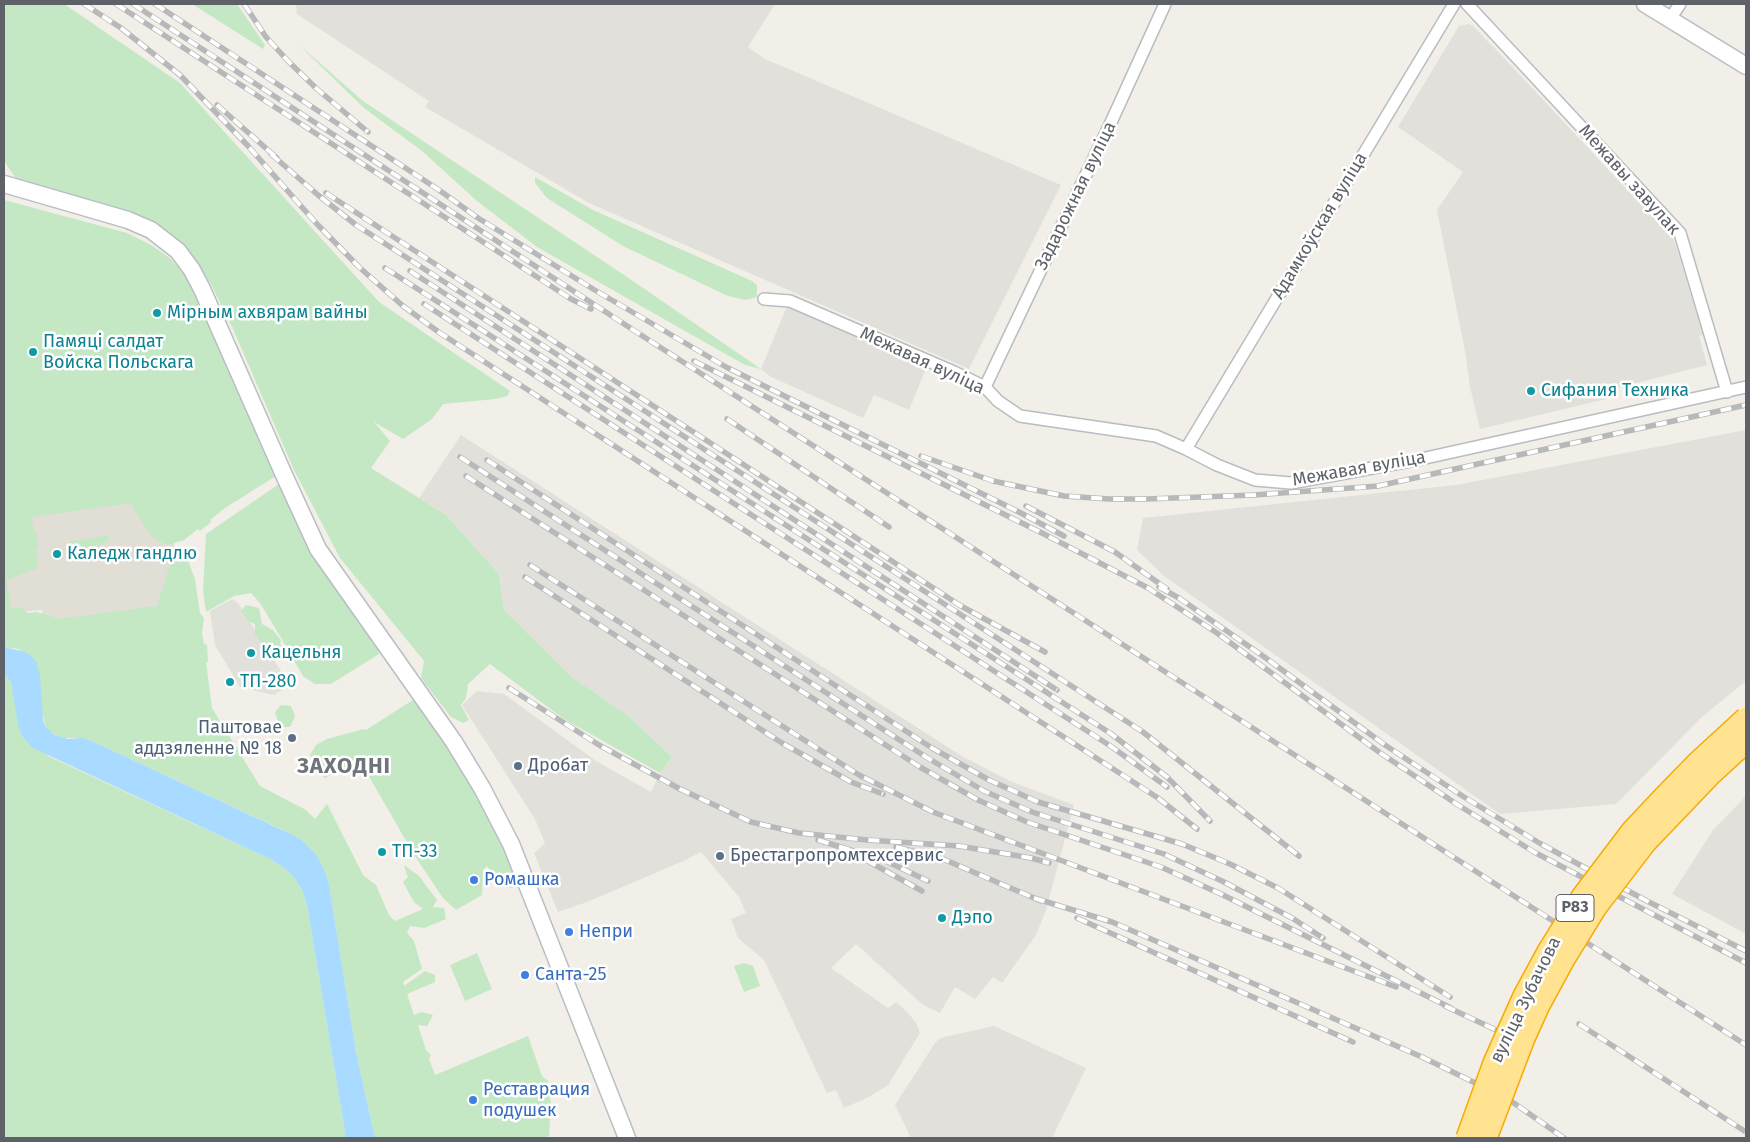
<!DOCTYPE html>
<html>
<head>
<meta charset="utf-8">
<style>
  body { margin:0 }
  #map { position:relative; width:1750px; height:1142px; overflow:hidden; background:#f1efe7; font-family:"Fira Sans",sans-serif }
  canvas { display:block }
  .frame { position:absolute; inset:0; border:5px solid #5e6268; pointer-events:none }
</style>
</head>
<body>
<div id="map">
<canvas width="1750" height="1142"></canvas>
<div class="frame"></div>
</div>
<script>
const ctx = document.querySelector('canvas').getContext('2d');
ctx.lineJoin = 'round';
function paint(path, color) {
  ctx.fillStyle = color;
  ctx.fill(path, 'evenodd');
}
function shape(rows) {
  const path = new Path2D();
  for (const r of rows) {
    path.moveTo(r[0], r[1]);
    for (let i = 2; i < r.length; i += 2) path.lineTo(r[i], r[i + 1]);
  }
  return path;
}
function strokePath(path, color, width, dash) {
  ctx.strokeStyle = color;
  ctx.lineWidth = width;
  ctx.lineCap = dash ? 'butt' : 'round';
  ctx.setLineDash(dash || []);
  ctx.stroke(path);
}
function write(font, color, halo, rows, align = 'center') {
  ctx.font = font + ' "Fira Sans",sans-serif';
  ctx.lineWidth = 5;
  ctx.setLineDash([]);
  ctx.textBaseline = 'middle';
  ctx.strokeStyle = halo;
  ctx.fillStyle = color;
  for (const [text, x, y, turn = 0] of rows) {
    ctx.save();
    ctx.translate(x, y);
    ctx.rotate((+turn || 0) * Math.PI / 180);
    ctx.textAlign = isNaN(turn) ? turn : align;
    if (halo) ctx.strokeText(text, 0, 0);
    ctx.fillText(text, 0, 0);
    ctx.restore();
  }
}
paint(shape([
  [296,4,775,4,748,47,765,59,1061,185,969,369,589,203,425,107,429,101,297,14],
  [1469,24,1473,26,1504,58,1674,240,1703,335,1699,336,1707,365,1613,389,1615,397,1480,429,1470,387,1465,351,1437,210,1463,172,1398,127,1459,26],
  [787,306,792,307,927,366,909,410,874,395,863,418,771,377,761,369],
  [1746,430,1746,681,1702,717,1616,804,1500,814,1164,576,1137,550,1143,518,1456,485],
  [461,435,960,755,1010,781,1074,805,1046,910,1036,935,1002,983,993,977,975,999,955,987,940,1013,922,1004,856,944,831,968,888,1008,896,1002,909,1014,916,1023,920,1033,888,1085,867,1098,844,1108,836,1090,827,1093,764,960,738,938,731,919,746,913,739,897,701,852,681,862,587,902,558,912,534,853,545,843,535,819,462,705,477,691,504,694,596,761,651,792,660,773,672,757,627,715,572,677,504,610,499,574,446,515,419,498],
  [232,599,238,603,290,685,274,695,240,687,215,645,210,611],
  [1746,796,1746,934,1672,894,1713,830],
  [994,1026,1086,1068,1052,1138,911,1138,895,1105,935,1043,940,1038]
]), '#e2e0db');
paint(shape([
  [87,462,171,523,179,579,155,722,55,680,42,610,4,613,4,487]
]), '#e1ded5');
paint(shape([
  [4,4,64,4,180,83,379,302,510,391,507,396,495,399,443,404,432,419,403,439,374,422,390,441,371,468,446,515,499,574,504,610,572,677,627,715,672,757,660,773,564,719,490,664,468,684,466,698,461,705,469,720,463,723,451,717,421,678,424,661,340,558,294,470,233,329,211,284,186,247,158,225,132,215,19,183,4,161],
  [192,4,237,4,265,45,263,49],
  [298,44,363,101,627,277,761,369,745,365,537,247,477,201,422,151,364,108],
  [535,177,593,210,752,281,757,285,757,297,746,300,728,296,623,246,547,198,535,183],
  [4,200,127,233,151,245,171,259,194,286,279,474,225,508,210,520,211,522,200,531,198,529,184,540,167,545,153,538,130,503,32,517,33,529,36,532,39,548,36,550,38,568,7,580,11,609,19,607,29,613,37,612,59,619,157,606,170,565,187,558,195,579,200,613,204,618,202,633,204,644,207,645,208,662,206,662,212,708,260,786,306,810,315,819,327,804,363,875,376,885,389,915,395,921,423,909,414,902,403,882,408,877,404,865,419,876,437,900,433,907,444,908,446,919,424,928,410,926,407,933,414,941,422,969,403,982,404,986,425,971,435,975,435,982,407,994,414,1015,422,1012,433,1015,427,1026,418,1025,426,1050,431,1055,429,1059,435,1075,528,1036,542,1076,548,1081,548,1094,551,1102,549,1136,542,1138,375,1138,356,1052,329,885,326,874,316,854,302,840,283,830,92,741,77,738,61,738,50,731,46,727,42,713,38,668,19,649,4,647],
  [282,482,378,646,379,654,331,684,315,684,303,676,288,650,286,656,276,660,269,656,268,645,263,644,255,635,255,624,249,622,241,611,246,605,259,608,262,624,273,630,281,640,280,645,286,646,260,603,251,593,234,596,206,612,203,591,206,534],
  [109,535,109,540,71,561,69,542],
  [4,674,11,682,13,691,48,756,270,859,283,867,294,877,302,890,307,905,346,1138,4,1138],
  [416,698,461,764,497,827,520,881,517,888,503,887,487,866,483,870,482,895,456,910,443,898,413,853,359,759,325,778,312,765,316,762,310,755,316,745,327,739,364,729,366,730],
  [281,705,291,706,295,716,290,727,280,727,275,712],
  [477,953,492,989,465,1001,450,965],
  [744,963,753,966,760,986,744,992,734,966]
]), '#c3e8c3');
paint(shape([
  [4,647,26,652,36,661,40,676,43,720,46,727,55,735,68,739,82,738,92,741,293,835,302,840,316,854,326,874,329,885,356,1052,375,1138,346,1138,307,905,302,890,294,877,283,867,270,859,33,748,23,737,19,729,11,682,4,674]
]), '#a9daff');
const street = shape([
  [1467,4,1680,233,1727,392],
  [1670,19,1680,4],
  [764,299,790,301,954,372,985,387,998,401,1020,416,1156,436,1186,449,1217,465,1255,480,1291,483,1421,459,1746,387],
  [985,387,1113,118,1165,4],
  [1186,449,1454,4]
]);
const secondary = shape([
  [1645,4,1746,66],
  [4,184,128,220,151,230,178,251,192,270,202,289,284,475,318,549,454,742,482,788,511,844,627,1138]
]);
strokePath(street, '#b9bcc1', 14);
strokePath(secondary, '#babdc3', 19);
strokePath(street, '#fff', 11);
strokePath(secondary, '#fff', 16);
const rail = shape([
  [84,4,121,28,180,75,248,146,316,223,359,267,403,306,440,333,1158,798,1197,829],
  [116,4,571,299,591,309],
  [133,4,641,335,1746,1045],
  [155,4,439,190,478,218,593,289,726,367,1019,512,1064,536],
  [244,4,266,37,289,62,317,89,368,132],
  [217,105,277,158],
  [271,154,318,195,356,225,1143,732,1299,856],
  [326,193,961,606,1045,652],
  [385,268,1110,733,1167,777,1210,821],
  [410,271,1057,690],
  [424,304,1112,747,1167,787],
  [694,361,1042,533,1148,588,1217,633,1379,752,1458,805,1534,852,1746,963],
  [727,419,889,527],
  [921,456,993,481,1064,496,1109,499,1147,499,1254,495,1378,486,1746,405],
  [460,457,926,757,984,791,1032,812,1164,854,1224,882,1292,918,1323,938],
  [487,460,932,748,989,780,1038,802,1182,844,1230,864,1278,888,1450,997],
  [466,476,920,767,978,800,1027,822,1161,867,1221,894,1451,1008],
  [1026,506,1115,552,1167,589],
  [530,565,859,775,933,812,1396,987],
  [525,577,782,743,851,782,883,794],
  [1159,587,1179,598,1263,656,1385,745,1464,797,1541,844,1645,900,1746,951],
  [509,688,599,745,680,789,751,822,799,833,867,840,959,846,1031,858,1049,863],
  [818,840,886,861,928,881],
  [896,847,943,859,1041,901],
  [866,860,922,891],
  [1034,898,1112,922,1422,1057,1508,1099,1564,1138],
  [1077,918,1353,1042],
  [1445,1006,1513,1038],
  [1579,1024,1746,1132]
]);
strokePath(rail, '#b7b8b9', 5.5);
strokePath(rail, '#fff', 4, [11]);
const highwayBridge = shape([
  [1467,1138,1494,1063,1524,996,1549,950,1582,897,1632,831,1665,796,1697,763,1746,718],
  [1486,1138,1524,1038,1539,1005,1564,959,1596,907,1645,843,1710,775,1746,742]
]);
strokePath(highwayBridge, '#f8aa00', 24, []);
strokePath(highwayBridge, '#ffe390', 21);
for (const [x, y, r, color] of [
  [157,313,5,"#0f9aa8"],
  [33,352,5,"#0f9aa8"],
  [1531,391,5,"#0f9aa8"],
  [57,554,5,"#0f9aa8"],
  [251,653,5,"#0f9aa8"],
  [230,682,5,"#0f9aa8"],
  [292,738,5,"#5c6f8a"],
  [518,766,5,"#5c6f8a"],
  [382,852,5,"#0f9aa8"],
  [720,856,5,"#5c6f8a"],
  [474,880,5,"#3f7fe0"],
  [942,918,5,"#0f9aa8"],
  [569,932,5,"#3f7fe0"],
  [525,975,5,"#3f7fe0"],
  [473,1100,5,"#3f7fe0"]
]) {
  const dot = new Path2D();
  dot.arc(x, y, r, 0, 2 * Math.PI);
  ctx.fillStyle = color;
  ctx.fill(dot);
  strokePath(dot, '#fff', 2);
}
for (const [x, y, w] of [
  [1575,908,38]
]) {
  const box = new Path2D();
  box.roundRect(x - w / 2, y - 13.5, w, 27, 4);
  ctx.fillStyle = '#fff';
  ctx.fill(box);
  strokePath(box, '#5e6268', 1);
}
write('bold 16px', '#5e6268', null, [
  ["Р83",1575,908]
]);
write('18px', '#5e6268', '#fff', [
  ["Межавы завулак",1629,180,48],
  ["Задарожная вуліца",1076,196,-64],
  ["Адамкоўская вуліца",1320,226,-59],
  ["Межавая вуліца",922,361,25],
  ["Межавая вуліца",1359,469,-10],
  ["вуліца Зубачова",1526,1000,-64]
]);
write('18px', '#0d838f', '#fff', [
  ["Мірным ахвярам вайны",167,313],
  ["Памяці салдат",43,342],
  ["Войска Польскага",43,363],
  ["Сифания Техника",1541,391],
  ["Каледж гандлю",67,554],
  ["Кацельня",261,653],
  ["ТП-280",240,682],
  ["ТП-33",392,852],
  ["Дэпо",952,918]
], 'left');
write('18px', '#4e5e75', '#fff', [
  ["Паштовае",282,728,"right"],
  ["аддзяленне № 18",282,749,"right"],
  ["Дробат",528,766],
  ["Брестагропромтехсервис",730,856]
], 'left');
write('18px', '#366cbe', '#fff', [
  ["Ромашка",484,880],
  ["Непри",579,932],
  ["Санта-25",535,975],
  ["Реставрация",483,1090],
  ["подушек",483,1111]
], 'left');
ctx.letterSpacing = '1px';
write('bold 22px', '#6f747a', '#fff', [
  ["ЗАХОДНІ",344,767]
]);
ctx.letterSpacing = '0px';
</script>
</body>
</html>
